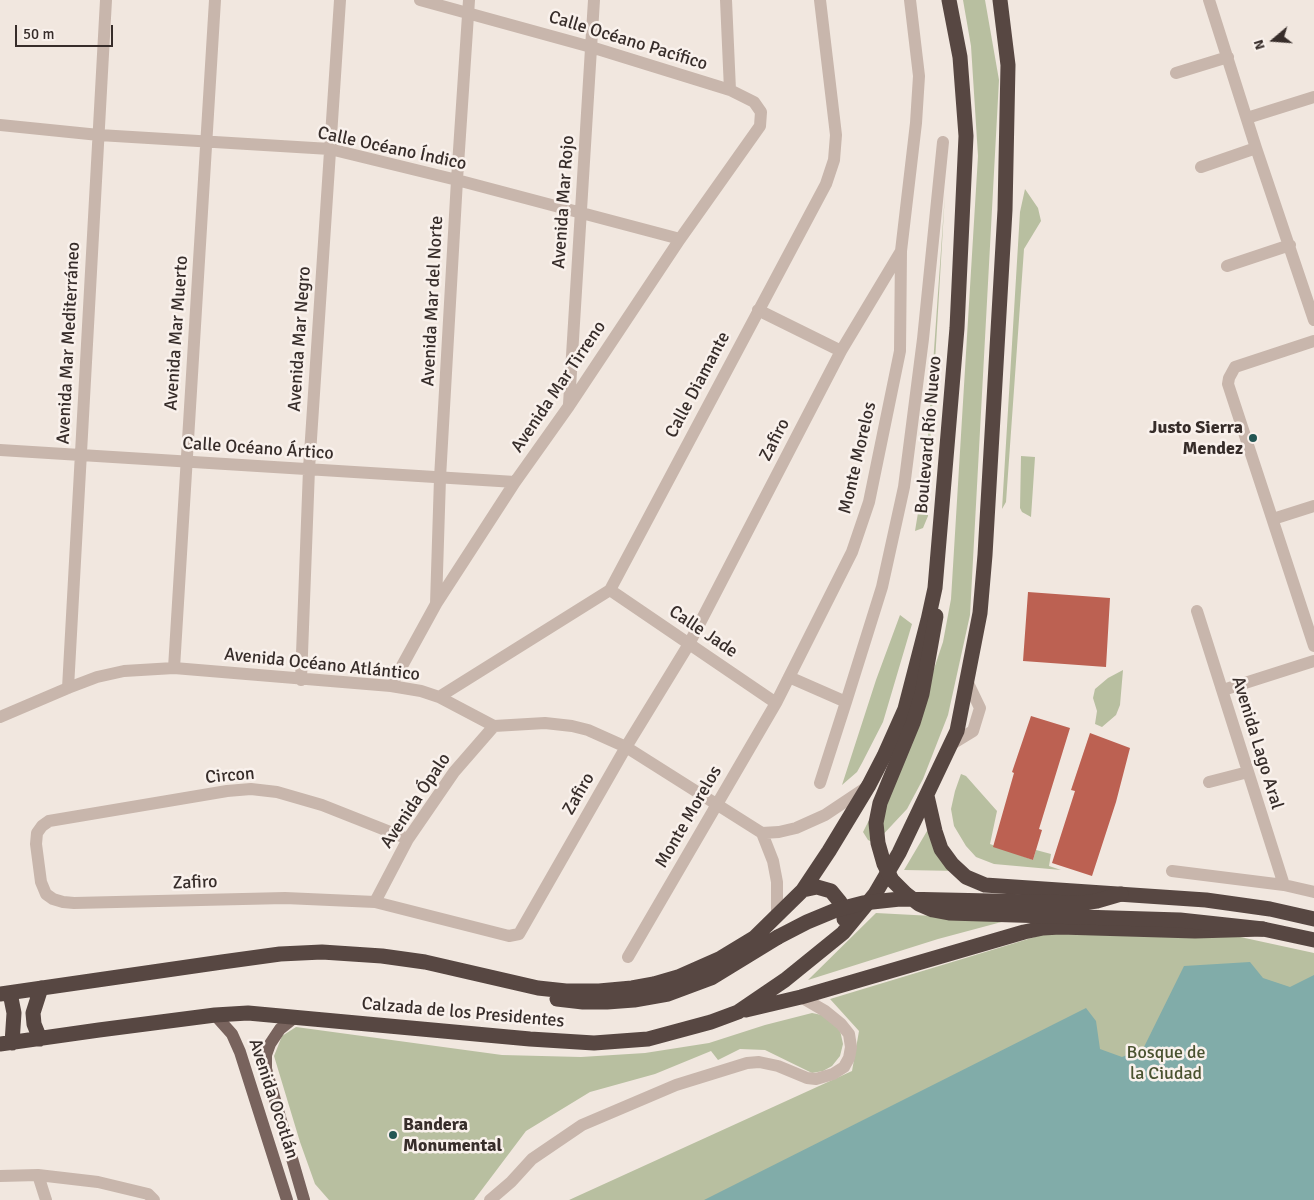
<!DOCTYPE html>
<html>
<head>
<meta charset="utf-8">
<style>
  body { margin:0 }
  #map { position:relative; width:1314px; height:1200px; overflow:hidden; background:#f1e7df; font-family:Signika,sans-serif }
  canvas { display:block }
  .north { position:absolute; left:1249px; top:15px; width:50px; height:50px; -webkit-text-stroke:4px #f9f1ec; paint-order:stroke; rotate:252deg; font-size:14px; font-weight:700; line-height:20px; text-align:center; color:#372d2a }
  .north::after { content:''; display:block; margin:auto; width:18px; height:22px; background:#372d2a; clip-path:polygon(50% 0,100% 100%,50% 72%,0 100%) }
  .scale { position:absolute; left:15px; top:25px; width:98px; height:22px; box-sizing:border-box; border:2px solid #372d2a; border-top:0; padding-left:6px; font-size:15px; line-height:18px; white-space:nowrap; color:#372d2a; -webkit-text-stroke:4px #f9f1ec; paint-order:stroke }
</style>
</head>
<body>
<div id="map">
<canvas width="1314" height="1200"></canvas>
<div class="north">N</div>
<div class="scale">50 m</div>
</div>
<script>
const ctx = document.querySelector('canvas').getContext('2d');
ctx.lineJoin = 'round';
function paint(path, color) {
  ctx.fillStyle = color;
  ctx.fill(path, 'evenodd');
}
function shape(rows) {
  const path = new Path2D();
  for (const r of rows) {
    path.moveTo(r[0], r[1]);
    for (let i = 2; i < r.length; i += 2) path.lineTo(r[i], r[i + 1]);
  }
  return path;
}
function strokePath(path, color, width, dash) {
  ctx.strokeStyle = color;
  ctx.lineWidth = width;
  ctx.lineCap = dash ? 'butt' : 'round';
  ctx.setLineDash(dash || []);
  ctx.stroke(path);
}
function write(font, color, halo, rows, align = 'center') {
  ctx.font = font + ' Signika,sans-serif';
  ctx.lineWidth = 5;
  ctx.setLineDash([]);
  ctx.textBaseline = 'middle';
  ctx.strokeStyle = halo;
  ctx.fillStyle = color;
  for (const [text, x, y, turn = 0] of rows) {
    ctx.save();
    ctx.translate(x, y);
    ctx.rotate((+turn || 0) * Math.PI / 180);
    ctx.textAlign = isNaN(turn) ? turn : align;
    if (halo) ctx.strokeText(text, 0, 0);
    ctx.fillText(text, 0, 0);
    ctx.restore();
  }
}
paint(shape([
  [963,0,985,0,999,80,970,615,948,715,923,779,907,809,878,840,872,842,868,840,863,832,911,737,943,642,951,599,978,156,971,46],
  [1025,189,1038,208,1041,221,1024,249,1006,502,1002,509,1020,212],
  [945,193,929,463,928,516,923,528,915,531,926,464],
  [1021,456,1035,457,1031,517,1022,512,1020,508],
  [900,615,912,624,883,722,862,763,857,772,842,785,876,680],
  [1123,670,1120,705,1116,715,1102,727,1095,724,1097,711,1093,698,1095,689,1108,678],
  [961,774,966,776,997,811,990,844,1033,860,1036,850,1051,854,1049,866,1061,870,994,864,976,857,966,846,954,826,951,809,955,791],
  [930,826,960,871,904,870],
  [876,913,1009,920,938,939,808,980],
  [1185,925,1314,953,1314,1200,569,1200,852,1071,859,1031,830,999,1048,933],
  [812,1013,822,1015,840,1030,843,1044,840,1056,832,1066,823,1071,812,1073,765,1050,740,1049,718,1060,711,1051,655,1074,590,1092,526,1131,474,1200,329,1200,315,1184,300,1142,274,1056,282,1036,296,1027,502,1055,581,1057,645,1053,709,1043,765,1025]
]), '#b8bfa0');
paint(shape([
  [1250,962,1263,978,1290,987,1314,975,1314,1200,704,1200,1086,1008,1096,1021,1100,1049,1122,1057,1143,1049,1184,966]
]), '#81aca9');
paint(shape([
  [1028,592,1110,598,1106,667,1023,661],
  [1031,716,1070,728,1039,829,1042,830,1033,860,993,847,1014,773,1012,772],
  [1090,733,1130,748,1116,802,1092,876,1052,863,1075,791,1071,790]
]), '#bc6152');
strokePath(shape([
  [726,0,730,90],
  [1209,0,1256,148,1314,320],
  [1176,73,1228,57],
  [1247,118,1314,97],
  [0,125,99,135,330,149,457,180,680,239],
  [1201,167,1256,148],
  [1227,266,1290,245],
  [758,310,841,351],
  [1314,341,1235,367,1229,378,1228,384,1314,646],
  [569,404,594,0],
  [0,450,515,482],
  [1273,519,1314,506],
  [610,590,776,703],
  [436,604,440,478,457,180,469,0],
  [1197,611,1284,885],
  [174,668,215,0],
  [789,677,846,702,820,783],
  [301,680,309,469,340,0],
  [391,686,436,604,515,482,569,406,680,239,760,126,761,112,754,102,730,90,591,47,420,0],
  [68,688,106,0],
  [1223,690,1314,661],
  [439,697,610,590,826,184,834,160,836,135,820,0],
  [846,702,882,587,904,487,923,339,943,142],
  [0,717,68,688,97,677,124,671,174,668,391,686,421,691,439,697,494,726,545,723,572,726,588,730,626,747,762,833,773,861,777,882,777,916],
  [950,745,973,731,980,708,967,681],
  [1209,782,1248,772],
  [762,833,779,832,796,828,825,815,867,787],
  [408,839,322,805,277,792,251,789,227,791,49,821,42,826,37,833,36,844,41,882,46,894,53,899,63,902,74,903,285,898,375,902,509,936,519,934,626,747,689,644,841,351,901,251],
  [1172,871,1284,885,1314,892],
  [375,902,408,839,454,772,494,726],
  [628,957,776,703,852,552,869,502,900,351,901,251,916,123,919,76,910,0],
  [38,1175,46,1200],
  [0,1176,38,1175,98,1182,148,1194,154,1200],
  [490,1200,511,1182,532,1159,582,1125,676,1085,747,1063,759,1062,778,1066,807,1078,816,1079,833,1074,844,1067,849,1058,851,1047,849,1034,841,1024,825,1011,801,997]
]), '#c8b6ac', 12);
strokePath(shape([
  [215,1015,232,1034,240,1052,287,1200],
  [295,1017,280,1029,270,1044,266,1055,266,1069,304,1200]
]), '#78635d', 12);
strokePath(shape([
  [927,796,935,831,941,849,952,864,966,877,985,885,1206,900,1270,909,1314,919],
  [803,890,817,887,831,891,840,902,844,913,844,919],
  [10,993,14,1013,12,1043],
  [0,994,222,962,280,954,322,952,382,956,425,962,538,988,566,991,599,991,632,988,654,984,678,977,721,958,754,938,803,890,829,851,869,785,884,756,905,709,928,620,935,588,957,328,966,136,960,57,949,0],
  [557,999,583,1002,607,1002,634,1000,668,994,711,978,778,937],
  [746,1010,801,997,1024,932,1043,928,1060,927,1195,931,1263,929,1314,940],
  [40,1039,34,1024,33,1013,41,988],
  [0,1044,99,1030,215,1015,248,1013,530,1039,594,1043,648,1039,711,1022,738,1012,785,980,843,933,875,894,899,853,957,731,980,613,985,555,1005,210,1008,65,1000,0]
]), '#574742', 15);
strokePath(shape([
  [936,616,922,694,913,723,880,803,876,823,878,843,884,864,892,880,906,894,919,904,933,910,949,913,1180,920,1263,929],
  [778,937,807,922,836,910,863,903,900,899,1082,903,1097,901,1121,894]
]), '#574742', 15);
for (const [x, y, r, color] of [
  [1253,438,5,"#235553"],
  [393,1135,5,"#235553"]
]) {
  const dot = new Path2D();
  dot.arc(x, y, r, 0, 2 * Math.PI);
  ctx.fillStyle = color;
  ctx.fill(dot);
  strokePath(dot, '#f9f1ec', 2);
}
write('18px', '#372d2a', '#f9f1ec', [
  ["Calle Océano Pacífico",628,41,17],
  ["Calle Océano Índico",392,149,12],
  ["Avenida Mar Rojo",564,202,-86],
  ["Avenida Mar del Norte",433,301,-87],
  ["Avenida Mar Muerto",177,333,-86],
  ["Avenida Mar Negro",300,339,-86],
  ["Avenida Mar Mediterráneo",69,343,-87],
  ["Calle Diamante",698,385,-62],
  ["Avenida Mar Tirreno",559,387,-56],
  ["Boulevard Río Nuevo",929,435,-85],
  ["Zafiro",775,440,-63],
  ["Calle Océano Ártico",258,449,4],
  ["Monte Morelos",858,458,-77],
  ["Calle Jade",703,632,34],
  ["Avenida Océano Atlántico",322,665,6],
  ["Avenida Lago Aral",1257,743,73],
  ["Circon",230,776,-5],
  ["Zafiro",579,794,-60],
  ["Avenida Ópalo",416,801,-56],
  ["Monte Morelos",689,817,-60],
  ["Zafiro",195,883,-2],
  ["Calzada de los Presidentes",463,1013,5],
  ["Avenida Ocotlán",273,1099,72]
]);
write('bold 18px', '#372d2a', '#f9f1ec', [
  ["Justo Sierra",1243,428],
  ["Mendez",1243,449],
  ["Bandera",403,1125,"left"],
  ["Monumental",403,1146,"left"]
], 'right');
write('18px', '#4a5330', '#f9f1ec', [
  ["Bosque de",1166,1053],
  ["la Ciudad",1166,1074]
]);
</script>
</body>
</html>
